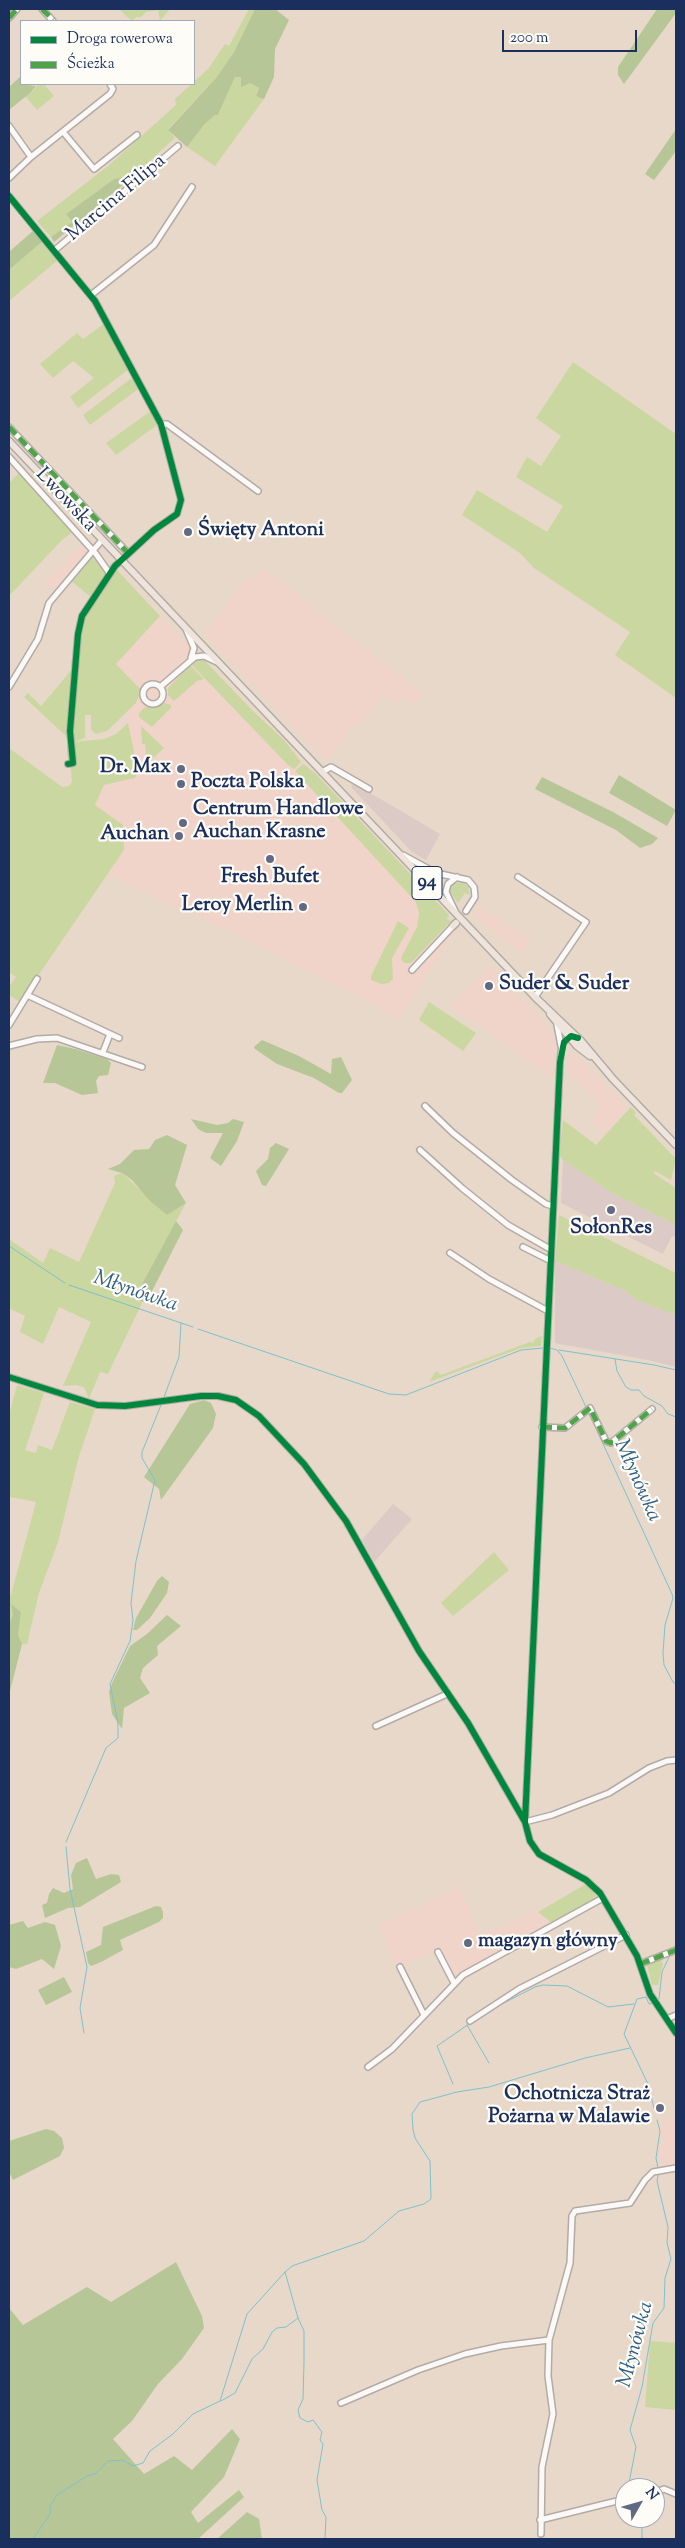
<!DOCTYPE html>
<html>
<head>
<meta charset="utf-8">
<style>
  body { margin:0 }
  #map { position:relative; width:685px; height:2548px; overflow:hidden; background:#e7d8c9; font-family:"Sorts Mill Goudy",serif }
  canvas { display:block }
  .frame { position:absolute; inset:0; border:10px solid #1b2f5e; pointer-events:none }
  .legend { position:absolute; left:20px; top:20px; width:175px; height:65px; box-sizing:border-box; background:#fdfcf7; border:1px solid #a3aaba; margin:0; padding:6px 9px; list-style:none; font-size:15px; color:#1b2f5e }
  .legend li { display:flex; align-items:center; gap:10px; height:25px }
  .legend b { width:25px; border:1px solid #a3aaba }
  .north { position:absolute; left:615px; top:2478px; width:50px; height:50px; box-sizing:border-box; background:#fdfcf7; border:1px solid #a3aaba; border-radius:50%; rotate:52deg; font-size:14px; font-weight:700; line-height:20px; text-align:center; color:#1b2f5e }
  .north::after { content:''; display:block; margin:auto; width:18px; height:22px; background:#626a83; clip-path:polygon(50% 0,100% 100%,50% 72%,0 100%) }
  .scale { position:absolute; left:502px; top:30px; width:135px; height:22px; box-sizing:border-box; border:2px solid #1b2f5e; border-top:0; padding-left:6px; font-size:15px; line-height:18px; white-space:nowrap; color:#1b2f5e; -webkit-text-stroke:4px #fdfcf7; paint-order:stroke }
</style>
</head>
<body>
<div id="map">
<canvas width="685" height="2548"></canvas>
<div class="frame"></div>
<ul class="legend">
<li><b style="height:6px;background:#00873e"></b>Droga rowerowa</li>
<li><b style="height:6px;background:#4fa44a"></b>Ścieżka</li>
</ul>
<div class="north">N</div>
<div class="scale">200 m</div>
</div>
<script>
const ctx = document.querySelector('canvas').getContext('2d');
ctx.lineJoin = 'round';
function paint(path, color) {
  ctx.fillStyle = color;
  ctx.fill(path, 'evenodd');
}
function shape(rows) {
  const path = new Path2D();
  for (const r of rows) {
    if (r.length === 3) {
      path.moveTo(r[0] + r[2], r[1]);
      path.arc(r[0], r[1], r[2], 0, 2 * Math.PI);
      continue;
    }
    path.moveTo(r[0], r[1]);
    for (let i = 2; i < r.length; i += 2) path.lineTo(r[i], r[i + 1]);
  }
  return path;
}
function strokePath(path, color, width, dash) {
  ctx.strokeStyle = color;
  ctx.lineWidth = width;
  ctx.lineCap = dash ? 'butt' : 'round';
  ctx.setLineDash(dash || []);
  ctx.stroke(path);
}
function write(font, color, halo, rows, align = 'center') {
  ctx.font = font + ' "Sorts Mill Goudy",serif';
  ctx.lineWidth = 4.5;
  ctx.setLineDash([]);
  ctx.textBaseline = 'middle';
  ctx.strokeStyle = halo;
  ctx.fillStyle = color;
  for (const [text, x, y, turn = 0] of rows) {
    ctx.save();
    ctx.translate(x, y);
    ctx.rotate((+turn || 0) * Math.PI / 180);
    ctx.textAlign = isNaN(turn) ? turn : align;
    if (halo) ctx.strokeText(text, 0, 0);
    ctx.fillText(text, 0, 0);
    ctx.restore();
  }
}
paint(shape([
  [80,545,89,554,56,591,44,583],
  [263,568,422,693,413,705,402,697,397,705,384,695,359,726,356,724,326,761,204,633,248,577,252,580],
  [160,616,458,928,397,1020,377,1007,241,937,108,875,124,850,95,806,104,785,135,778,138,771,126,714,136,703,116,664],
  [479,905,531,940,522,953,473,916],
  [490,966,555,1034,554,1080,486,1030,487,1029,482,1025,478,1025,450,1006],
  [571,1051,623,1103,626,1110,605,1134,591,1122,601,1106,567,1072],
  [459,1887,481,1935,542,1908,551,1924,455,1976,449,1983,437,1954,434,1952,397,1967,378,1925],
  [676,2119,676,2164,664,2167,657,2155,662,2139,658,2120]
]), '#f0d4c9');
paint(shape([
  [353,783,440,834,426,860,412,852,351,787],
  [563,1160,612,1193,676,1225,676,1237,672,1236,663,1254,561,1203],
  [555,1261,626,1291,635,1299,676,1315,676,1367,648,1360,555,1343],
  [393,1504,412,1519,374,1562,362,1540]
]), '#dbcac5');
paint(shape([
  [119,9,170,9,160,21,158,10,146,12,141,17,136,17,132,21],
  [249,9,255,9,234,52,216,78,168,129,175,138,124,184,125,178,114,179,66,214,72,222,51,237,37,221,108,166,176,105,175,99,209,68,225,44,229,46],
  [235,77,241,77,259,88,256,95,264,99,215,166,187,147,204,125,215,115,218,115],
  [39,84,44,84,54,96,37,110,25,96,30,93],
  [44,240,59,259,9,301,9,270],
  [105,323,129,369,78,408,70,397,94,378,73,361,53,378,40,364,77,333,83,339],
  [573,362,676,434,676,698,615,655,630,632,534,568,520,553,462,515,477,490,547,532,563,506,516,477,527,457,541,466,561,436,536,418],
  [133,377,138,389,90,425,83,415],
  [151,411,157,425,116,455,106,443],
  [20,472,74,531,62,540,9,596,9,483],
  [93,553,107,574,92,598,69,579],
  [115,568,160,616,116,664,141,690,136,703,107,731,96,734,91,730,91,715,85,715,85,738,74,742,104,739,116,734,128,723,138,771,135,778,104,785,95,805,123,825,124,850,20,1002,9,995,9,987,16,977,9,972,9,748,62,787,69,786,72,782,71,769,69,767,67,753,67,737,24,697,28,693,41,706,74,667,84,617],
  [198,659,205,661,253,711,284,740,301,762,294,769,288,765,191,664],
  [190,665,204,679,197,681,174,701,168,695,168,688],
  [165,703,171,705,171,708,152,727,139,717,139,713,144,708],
  [141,726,164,748,147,764,145,744,142,744],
  [303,764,315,773,449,915,447,919,451,921,411,963,404,963,401,958,417,927,419,913,416,902,295,771],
  [463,882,468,887,470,895,465,893,458,903,449,890,453,884],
  [398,921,409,928,392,958,393,979,389,983,381,984,371,980,371,976],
  [429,1002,476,1033,463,1051,419,1020],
  [631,1107,636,1113,634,1115,676,1159,671,1180,655,1171,653,1173,676,1188,676,1225,612,1193,563,1160,559,1155,563,1120,596,1145],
  [122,1173,167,1215,186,1203,134,1299,142,1303,108,1374,100,1372,89,1399,84,1387,76,1385,63,1386,91,1322,59,1307,43,1344,20,1332,25,1316,9,1308,9,1239,43,1263,50,1248,79,1262,115,1183,114,1176],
  [559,1215,676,1273,676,1315,635,1299,626,1291,555,1261],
  [542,1336,541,1346,521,1348,429,1382,436,1371,441,1375,530,1342,533,1343,536,1338],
  [17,1385,44,1393,25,1450,36,1453,38,1445,52,1450,70,1402,95,1409,79,1456,58,1542,39,1593,27,1644,22,1644,18,1635,21,1612,11,1604,13,1615,9,1624,9,1595,11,1595,36,1502,10,1497,9,1501,9,1415],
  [494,1552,509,1570,453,1616,441,1603],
  [586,1884,598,1898,553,1924,538,1912],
  [661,1958,663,1964,658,1985,652,1985,647,1965],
  [650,2341,676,2343,676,2410,645,2407]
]), '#cbd7a0');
paint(shape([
  [255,9,275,9,289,20,275,49,274,77,264,99,256,96,259,88,250,83,241,87,241,77,235,77,218,115,215,115,204,125,187,147,168,130,216,78,234,52],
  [657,9,676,9,676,13,624,84,618,75,618,67],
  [21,76,21,84,36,86,30,93,9,110,9,87],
  [676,129,676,151,654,180,645,174],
  [125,177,124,184,54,242,51,237,72,222,66,214,114,179],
  [34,230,44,240,9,270,9,252],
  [619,775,676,810,667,826,609,793],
  [542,777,613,812,658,838,652,844,640,848,616,830,535,789],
  [262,1040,299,1056,331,1074,332,1059,341,1057,352,1080,342,1093,339,1093,314,1078,277,1064,255,1049,254,1047],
  [57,1045,75,1049,107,1059,111,1063,108,1075,99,1076,96,1081,98,1093,82,1095,55,1083,43,1083],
  [191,1119,217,1125,228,1123,233,1119,244,1122,237,1141,221,1166,210,1158,223,1133,206,1133,198,1129],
  [167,1135,187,1145,175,1185,186,1203,167,1215,149,1200,132,1180,122,1173,108,1169,120,1164,134,1150,149,1149,155,1140],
  [276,1143,289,1149,266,1186,262,1185,256,1171,268,1159,270,1148],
  [176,1221,183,1230,146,1303,134,1299],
  [204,1400,211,1403,216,1414,213,1428,161,1500,159,1489,144,1477,190,1404],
  [162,1576,169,1582,167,1593,150,1618,137,1630,133,1630,136,1618,157,1581],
  [11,1604,21,1612,18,1635,22,1644,9,1695,9,1624,13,1615],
  [167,1615,181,1626,157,1646,158,1655,143,1668,140,1678,150,1693,124,1708,122,1729,112,1714,109,1692,112,1683,130,1646,147,1634],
  [87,1858,96,1879,111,1874,119,1875,121,1882,80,1907,68,1908,45,1918,42,1905,47,1903,49,1894,53,1888,64,1893,73,1889,71,1875,76,1863],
  [156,1906,161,1907,163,1912,163,1918,159,1922,120,1940,123,1950,101,1962,91,1966,88,1963,86,1952,101,1945,103,1927],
  [23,1921,28,1928,45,1922,55,1925,61,1946,54,1969,42,1959,16,1969,9,1967,9,1925],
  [64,1977,72,1992,46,2005,38,1990],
  [46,2129,54,2131,62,2138,64,2148,60,2156,13,2180,9,2172,9,2141],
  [176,2262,202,2316,204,2328,182,2359,158,2384,132,2421,113,2439,144,2474,174,2456,192,2470,232,2429,240,2439,224,2477,191,2512,198,2523,239,2490,244,2497,198,2539,9,2539,9,2308,23,2325,87,2287,111,2302],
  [247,2512,259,2519,262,2539,217,2539]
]), '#b7c697');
strokePath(shape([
  [9,1246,65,1283],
  [69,1285,193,1327],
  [198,1329,389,1394,406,1395,521,1350,543,1348],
  [550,1348,557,1350,562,1356,586,1407],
  [559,1350,654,1365,676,1370],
  [615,1359,617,1371,626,1387,631,1390,639,1390,644,1396,662,1406,668,1414,676,1417],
  [164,1397,179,1357,181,1323],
  [588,1411,672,1594,673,1598,665,1625,663,1653,664,1665,673,1682,676,1684],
  [66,1842,106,1748,118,1738,118,1723,110,1684,130,1641,133,1620,131,1603,136,1561,155,1480,142,1458,142,1452,161,1405],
  [66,1847,70,1889,87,1967,80,2008,84,2033],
  [659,1999,662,1972,670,1955],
  [653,2003,649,2004,646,1997,637,1999,624,2034,648,2084,654,2108],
  [496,2007,535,1987,543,1985,567,1986,608,2007,634,2004],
  [467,2025,489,2063],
  [453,2084,437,2046,469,2024],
  [657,2120,660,2131,656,2158,658,2168],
  [298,2318,304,2331,304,2362,303,2399,298,2410,300,2418,308,2422,313,2420,322,2432,320,2440,323,2444,317,2480,322,2510,326,2517,325,2539],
  [221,2401,235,2393,252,2359,263,2349,272,2332,277,2328,286,2327,298,2318,285,2272],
  [628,2488,636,2447,630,2430,642,2387,653,2323,664,2308,665,2278,671,2259,667,2243,668,2227,657,2181,659,2172],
  [638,2518,642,2523,642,2539],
  [33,2539,50,2514,50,2506,57,2495,87,2476,95,2474,108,2461,123,2460,133,2466,143,2463,150,2451,173,2434,193,2414,220,2401,247,2314,285,2272,292,2266,364,2241,399,2211,424,2204,431,2199,430,2161,415,2138,413,2129,412,2114,420,2102,457,2092,489,2087,585,2058,630,2048]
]), '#7dc1cd', 1);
const minor = shape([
  [42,9,53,21],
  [9,18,17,9],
  [9,126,31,157],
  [64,133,94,169,137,135],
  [9,178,31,157,110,94,113,89,110,84],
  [9,196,95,301,161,424,181,500,177,514,154,530,115,566,82,616,78,634,70,731,73,763,68,764],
  [55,250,178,146],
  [91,295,154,245,192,187],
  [161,424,167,424,258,491],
  [9,427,128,553],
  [9,457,96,554,110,574],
  [186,629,194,648,191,658],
  [153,694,10],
  [9,687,38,639,49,603,102,540],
  [160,687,195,657,204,656,217,662],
  [322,772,331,767,369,789],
  [403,855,436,873,468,880,474,887,475,897,466,911],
  [518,877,586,922,535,997],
  [455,911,446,892,448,884,457,877],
  [412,970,453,926],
  [27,995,119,1038],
  [9,1025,37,979],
  [557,1025,561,1046],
  [570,1036,562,1044,560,1062,525,1822,530,1841,539,1854,586,1880,600,1893,637,1956,650,1994,676,2033],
  [9,1046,37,1039,57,1038,142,1067],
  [103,1052,110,1034],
  [425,1106,453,1133,512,1180,546,1204,553,1206],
  [420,1150,462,1188,508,1225,550,1249],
  [523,1247,551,1261],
  [450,1253,489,1279,548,1311],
  [9,1377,97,1405,125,1406,201,1396,218,1396,236,1400,259,1416,304,1464,346,1521,419,1651,468,1723,525,1822],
  [542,1427,565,1428,590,1408,606,1441,611,1443,652,1409],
  [376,1726,447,1694],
  [525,1822,552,1815,609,1793,649,1768,667,1761,676,1760],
  [438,1952,454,1983],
  [640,1964,676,1950],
  [400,1967,424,2015],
  [667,2019,676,2015],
  [470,2021,519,1989,626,1935],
  [368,2067,392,2049,463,1975,603,1898],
  [341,2403,418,2370,465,2354,501,2346,549,2340],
  [655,2492,664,2489,676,2494],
  [540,2520,625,2499],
  [541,2534,542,2467,553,2414,548,2376,549,2340,570,2263,572,2216,575,2211,630,2203,645,2180,653,2172,676,2168]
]);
const major = shape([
  [9,441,535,997,581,1041,613,1079,676,1145],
  [453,926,456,923],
  [550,1014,577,1046,590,1056]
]);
strokePath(minor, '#b3aba6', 8);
strokePath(major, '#b3aba6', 9);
strokePath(minor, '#fbf9f7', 5);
strokePath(major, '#eee4dc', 6);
strokePath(shape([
  [42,9,53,20],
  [9,18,17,9],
  [9,427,128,553],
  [542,1427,565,1428,590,1408,606,1441,611,1443,652,1409],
  [640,1964,676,1950]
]), '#4fa44a', 5, [10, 5]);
strokePath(shape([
  [9,196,95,301,161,424,181,500,177,514,154,530,115,566,82,616,78,634,70,731,73,763,68,764],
  [578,1038,571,1036,564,1042,560,1062,525,1822,530,1841,539,1854,586,1880,600,1893,637,1956,650,1994,676,2033],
  [9,1377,97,1405,125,1406,201,1396,218,1396,236,1400,259,1416,304,1464,346,1521,419,1651,468,1723,525,1822]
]), '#00873e', 6);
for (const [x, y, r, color] of [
  [188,532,5,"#626a83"],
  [181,769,5,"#626a83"],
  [181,784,5,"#626a83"],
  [183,823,5,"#626a83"],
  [179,836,5,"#626a83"],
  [270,859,5,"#626a83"],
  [303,907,5,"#626a83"],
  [489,986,5,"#626a83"],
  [611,1210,5,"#626a83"],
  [468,1943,5,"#626a83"],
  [660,2108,5,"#626a83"]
]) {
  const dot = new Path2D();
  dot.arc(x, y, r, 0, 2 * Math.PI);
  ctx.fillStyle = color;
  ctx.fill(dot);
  strokePath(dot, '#fdfcf7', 2);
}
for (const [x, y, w] of [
  [427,883,30]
]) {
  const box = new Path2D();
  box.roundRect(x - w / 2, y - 16.5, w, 33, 4);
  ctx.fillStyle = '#fdfcf7';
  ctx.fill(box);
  strokePath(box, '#1b2f5e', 1);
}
write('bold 19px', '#1b2f5e', null, [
  ["94",427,883]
]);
write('20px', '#1b2f5e', '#fdfcf7', [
  ["Marcina Filipa",117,199,-40],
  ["Lwowska",65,501,47]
]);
write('bold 20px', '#1b2f5e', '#fdfcf7', [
  ["Święty Antoni",198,532],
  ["Dr. Max",171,769,"right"],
  ["Poczta Polska",191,784],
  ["Centrum Handlowe",193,811],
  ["Auchan Krasne",193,834],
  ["Auchan",169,836,"right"],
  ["Fresh Bufet",270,879,"center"],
  ["Leroy Merlin",293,907,"right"],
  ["Suder & Suder",499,986],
  ["SołonRes",611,1230,"center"],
  ["magazyn główny",478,1943],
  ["Ochotnicza Straż",650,2096,"right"],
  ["Pożarna w Malawie",650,2119,"right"]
], 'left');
write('italic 21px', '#2e5f86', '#fdfcf7', [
  ["Młynówka",135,1293,19],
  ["Młynówka",636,1481,66],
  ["Młynówka",637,2345,-75]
]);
</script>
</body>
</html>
